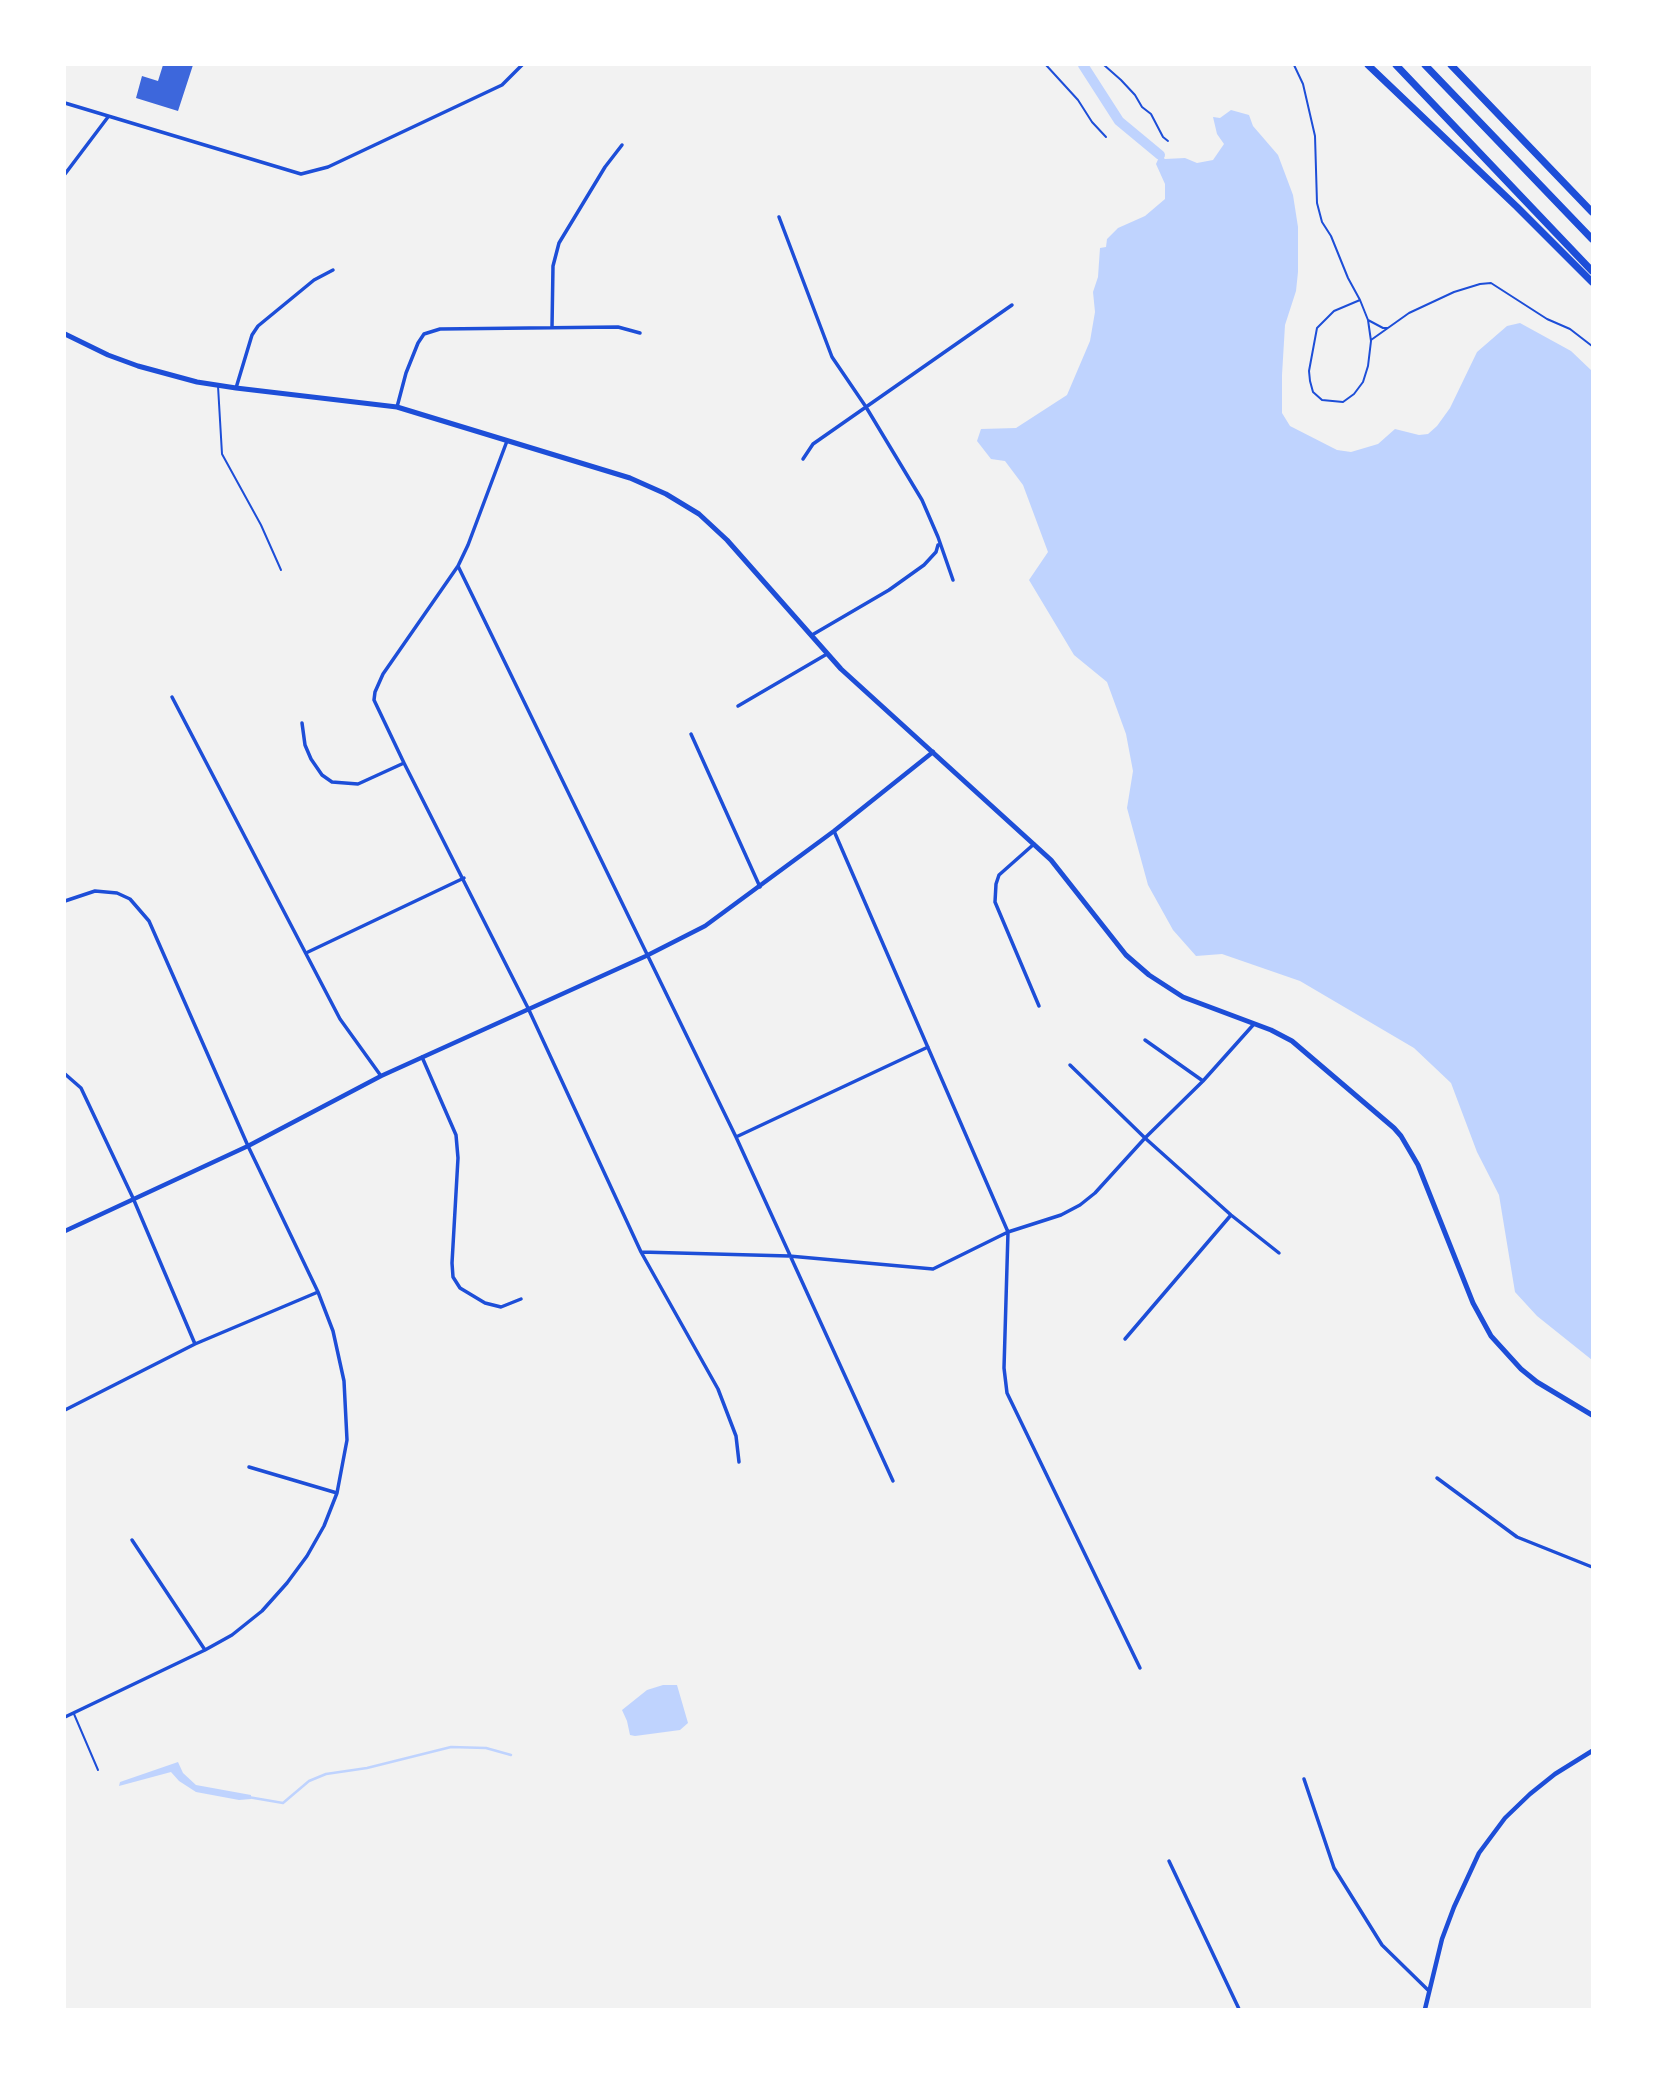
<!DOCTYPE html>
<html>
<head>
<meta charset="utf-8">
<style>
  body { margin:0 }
  #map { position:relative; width:1657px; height:2074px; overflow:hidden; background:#f2f2f2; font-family:"PT Sans Narrow",sans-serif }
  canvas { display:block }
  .frame { position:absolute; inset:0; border:66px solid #fff; pointer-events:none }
</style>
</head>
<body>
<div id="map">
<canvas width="1657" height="2074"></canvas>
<div class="frame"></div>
</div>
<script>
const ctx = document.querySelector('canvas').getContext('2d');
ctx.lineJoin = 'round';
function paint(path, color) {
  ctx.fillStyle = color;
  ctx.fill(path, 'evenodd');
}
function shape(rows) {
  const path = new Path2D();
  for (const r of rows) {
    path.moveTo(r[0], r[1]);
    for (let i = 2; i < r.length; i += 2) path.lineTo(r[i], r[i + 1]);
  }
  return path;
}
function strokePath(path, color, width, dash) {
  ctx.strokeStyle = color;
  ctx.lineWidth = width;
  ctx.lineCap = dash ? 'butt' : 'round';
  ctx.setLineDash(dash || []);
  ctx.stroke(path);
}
paint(shape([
  [1231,110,1249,115,1253,126,1278,155,1293,195,1298,227,1298,272,1296,291,1285,325,1282,375,1282,413,1290,426,1337,450,1351,452,1378,444,1395,429,1419,435,1428,434,1437,426,1450,408,1477,352,1507,326,1520,323,1571,351,1592,371,1592,1360,1537,1316,1515,1292,1499,1195,1477,1152,1451,1083,1414,1048,1300,981,1222,954,1196,956,1173,930,1148,885,1127,808,1133,771,1126,734,1107,682,1074,655,1029,580,1048,552,1023,485,1005,461,991,459,977,441,981,429,1016,428,1067,395,1090,341,1095,312,1093,292,1098,277,1100,248,1106,247,1107,239,1118,228,1145,216,1165,199,1165,184,1156,164,1160,155,1165,159,1185,158,1197,163,1213,160,1224,144,1217,134,1213,117,1220,118],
  [663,1685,677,1685,688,1723,680,1730,635,1736,630,1735,627,1721,622,1710,647,1690],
  [178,1762,183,1773,196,1785,251,1795,251,1799,239,1800,196,1792,179,1781,171,1772,119,1786,120,1782]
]), '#bfd3fe');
strokePath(shape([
  [248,1797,283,1803,309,1781,326,1774,367,1768,451,1747,486,1748,511,1755]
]), '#bfd3fe', 2.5);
strokePath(shape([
  [1083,65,1119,121,1160,155]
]), '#bfd3fe', 10);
paint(shape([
  [163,65,193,65,178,111,136,98,142,76,158,81]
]), '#3d67dc');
strokePath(shape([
  [1046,65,1078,100,1092,122,1106,137],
  [1104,65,1121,80,1135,95,1142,107,1151,114,1163,137,1168,141],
  [1294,65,1303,84,1315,136,1317,203,1322,222,1331,236,1348,278,1360,300,1368,320,1371,341,1368,366,1363,382,1354,394,1343,402,1322,400,1313,392,1310,381,1309,371,1317,328,1334,311,1360,300],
  [1368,320,1383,328,1387,328],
  [1371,340,1409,313,1454,292,1480,284,1491,283,1547,319,1570,329,1592,346]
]), '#1d4ed8', 2);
strokePath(shape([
  [218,386,222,454,261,525,281,570],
  [74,1714,98,1770]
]), '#1d4ed8', 2);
strokePath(shape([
  [65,103,301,174,328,167,502,85,522,65],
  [65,174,108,117],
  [779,217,832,357,866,407,922,500,938,537,953,580],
  [552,327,553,266,559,243,605,167,622,145],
  [236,388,252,335,258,326,314,280,333,270],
  [397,407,406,373,418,343,424,334,440,329,618,327,640,333],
  [507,441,468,545,458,566,383,674,375,692,374,700,404,763,528,1008,641,1252,718,1389,736,1436,739,1462],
  [803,459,813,444,1012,305],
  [458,566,736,1137,893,1481],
  [812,635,889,590,924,565,936,552,938,545],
  [172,697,340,1019,381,1076],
  [738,706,827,654],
  [302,723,305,745,311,759,322,775,332,782,358,784,404,763],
  [691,734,760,887],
  [834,831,1008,1232,1004,1368,1007,1393,1140,1668],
  [1034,844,999,875,996,884,995,902,1039,1006],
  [65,901,95,891,117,893,130,899,149,921,248,1146,318,1292,333,1331,344,1381,347,1440,337,1493,324,1526,307,1556,287,1583,262,1611,232,1635,205,1650,65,1717],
  [308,952,464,878],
  [1145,1040,1203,1081],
  [422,1057,456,1135,458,1158,452,1263,453,1277,460,1288,485,1303,501,1307,521,1299],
  [1070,1065,1145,1138,1231,1215,1279,1253],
  [65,1074,81,1088,133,1198,195,1344],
  [736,1137,928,1047],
  [641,1252,789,1256,933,1269,1008,1232,1061,1215,1080,1205,1095,1193,1145,1138,1203,1081,1254,1024],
  [1125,1339,1231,1215],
  [65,1410,195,1344,318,1292],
  [249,1467,337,1493],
  [1437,1478,1517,1537,1592,1567],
  [132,1540,205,1650],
  [1304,1779,1334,1868,1382,1945,1429,1991],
  [1169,1861,1239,2009]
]), '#1d4ed8', 3.5);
strokePath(shape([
  [65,1231,248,1146,381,1076,646,956,705,926,834,831,933,752],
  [1425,2009,1442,1939,1454,1907,1479,1853,1505,1818,1530,1794,1555,1774,1592,1751]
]), '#1d4ed8', 4.5);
strokePath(shape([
  [65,334,108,355,138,366,197,382,236,388,397,407,630,478,666,494,699,514,727,540,841,669,1051,860,1126,955,1149,975,1183,997,1271,1030,1292,1041,1394,1128,1401,1136,1418,1165,1473,1303,1491,1336,1521,1369,1537,1382,1592,1415]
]), '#1d4ed8', 5);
strokePath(shape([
  [1368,65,1517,207,1592,282],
  [1396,65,1592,271],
  [1425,65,1592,239],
  [1451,65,1592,212]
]), '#1d4ed8', 7);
</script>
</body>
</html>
